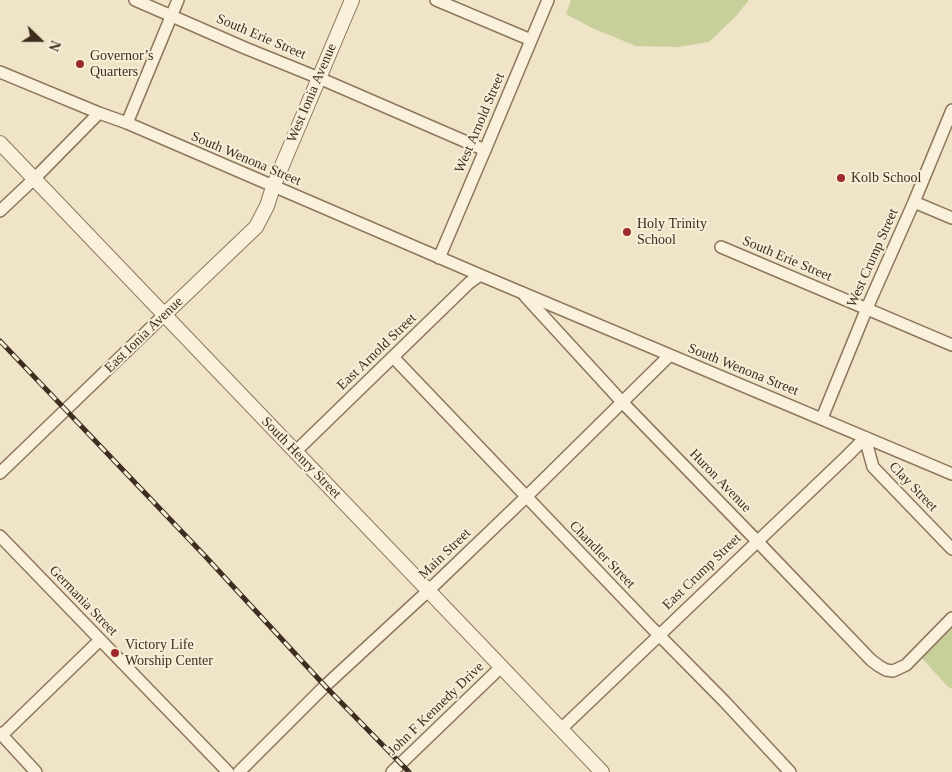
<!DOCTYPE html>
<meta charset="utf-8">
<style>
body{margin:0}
#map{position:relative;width:952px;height:772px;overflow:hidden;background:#f0e4c8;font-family:"Times New Roman",serif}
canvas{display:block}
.north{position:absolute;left:15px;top:15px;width:50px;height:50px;-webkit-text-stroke:4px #f7eed8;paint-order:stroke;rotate:112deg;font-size:14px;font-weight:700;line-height:20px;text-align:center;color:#3d2e20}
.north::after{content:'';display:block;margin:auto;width:18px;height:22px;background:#3d2e20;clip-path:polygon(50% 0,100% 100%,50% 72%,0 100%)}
</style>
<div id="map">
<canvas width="952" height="772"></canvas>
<div class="north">N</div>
</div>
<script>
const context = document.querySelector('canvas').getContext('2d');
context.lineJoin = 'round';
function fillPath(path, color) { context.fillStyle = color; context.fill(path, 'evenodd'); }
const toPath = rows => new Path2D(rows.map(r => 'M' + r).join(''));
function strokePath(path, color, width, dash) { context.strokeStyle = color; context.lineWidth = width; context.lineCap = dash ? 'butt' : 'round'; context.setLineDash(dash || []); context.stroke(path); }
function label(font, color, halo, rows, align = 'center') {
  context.font = font + ' "Times New Roman",serif'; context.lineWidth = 4; context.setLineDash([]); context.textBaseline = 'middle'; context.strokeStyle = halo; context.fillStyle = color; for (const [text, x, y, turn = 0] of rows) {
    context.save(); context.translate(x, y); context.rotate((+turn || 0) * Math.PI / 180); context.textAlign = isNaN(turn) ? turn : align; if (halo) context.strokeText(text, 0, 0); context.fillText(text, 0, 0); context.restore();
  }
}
const green = toPath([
 [571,0,749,0,736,16,709,42,678,47,636,46,592,28,566,14],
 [952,626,952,689,947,686,920,656]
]);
const minor = toPath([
 [135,0,245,48,319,78,485,150],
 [436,0,531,40],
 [0,72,99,113,127,123,480,275,952,474],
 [127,123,178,0],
 [914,202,952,218],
 [0,211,34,179,99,113],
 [721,247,952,345],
 [439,258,485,150,548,0],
 [525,296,623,403,757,541,871,660,879,666,886,670,893,671,906,665,952,618],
 [393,357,649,625,725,702,790,772],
 [822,418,867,308,914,202,952,110],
 [865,438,873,467,952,549],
 [295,452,469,283,480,275],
 [0,473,165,314],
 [0,536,228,772],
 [561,729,846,457,865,438],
 [0,733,36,772],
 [2,735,100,640],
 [239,772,325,686,428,591,526,497,669,356],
 [392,772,501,667]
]);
const tertiary = toPath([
 [0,143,602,772],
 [165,314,256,227,267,206,273,187,352,0]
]);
const rail = toPath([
 [0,341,205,556,325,686,409,772]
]);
const markers = [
 [80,64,5,"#9e2a2b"],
 [841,178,5,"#9e2a2b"],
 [627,232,5,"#9e2a2b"],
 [115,653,5,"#9e2a2b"]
];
const streetNames = [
 ["South Erie Street",261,37,23],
 ["West Ionia Avenue",312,93,-67],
 ["West Arnold Street",480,123,-67],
 ["South Wenona Street",246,159,23],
 ["West Crump Street",873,258,-66],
 ["South Erie Street",787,259,23],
 ["East Ionia Avenue",144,335,-44],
 ["East Arnold Street",377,352,-44],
 ["South Wenona Street",743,370,22],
 ["South Henry Street",301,458,46],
 ["Huron Avenue",720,481,46],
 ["Clay Street",913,487,46],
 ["Main Street",445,554,-44],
 ["Chandler Street",602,555,46],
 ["East Crump Street",702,572,-44],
 ["Germania Street",83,601,46],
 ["John F Kennedy Drive",436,709,-44]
];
const poiNames = [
 ["Governor’s",90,56],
 ["Quarters",90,72],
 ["Kolb School",851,178],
 ["Holy Trinity",637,224],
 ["School",637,240],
 ["Victory Life",125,645],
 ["Worship Center",125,661]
];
fillPath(green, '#c9cf9b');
strokePath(minor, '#8d765c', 14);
strokePath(tertiary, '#8d765c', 16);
strokePath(minor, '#faf1dc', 11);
strokePath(tertiary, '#faf1dc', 14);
strokePath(rail, '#3d2e20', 5);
strokePath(rail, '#f7eed8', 3, [9]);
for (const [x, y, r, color] of markers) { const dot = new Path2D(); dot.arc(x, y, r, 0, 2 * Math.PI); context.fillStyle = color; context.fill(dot); strokePath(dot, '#f7eed8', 2); }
label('14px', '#3d2e20', '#f7eed8', streetNames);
label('14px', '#3d2e20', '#f7eed8', poiNames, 'left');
</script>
